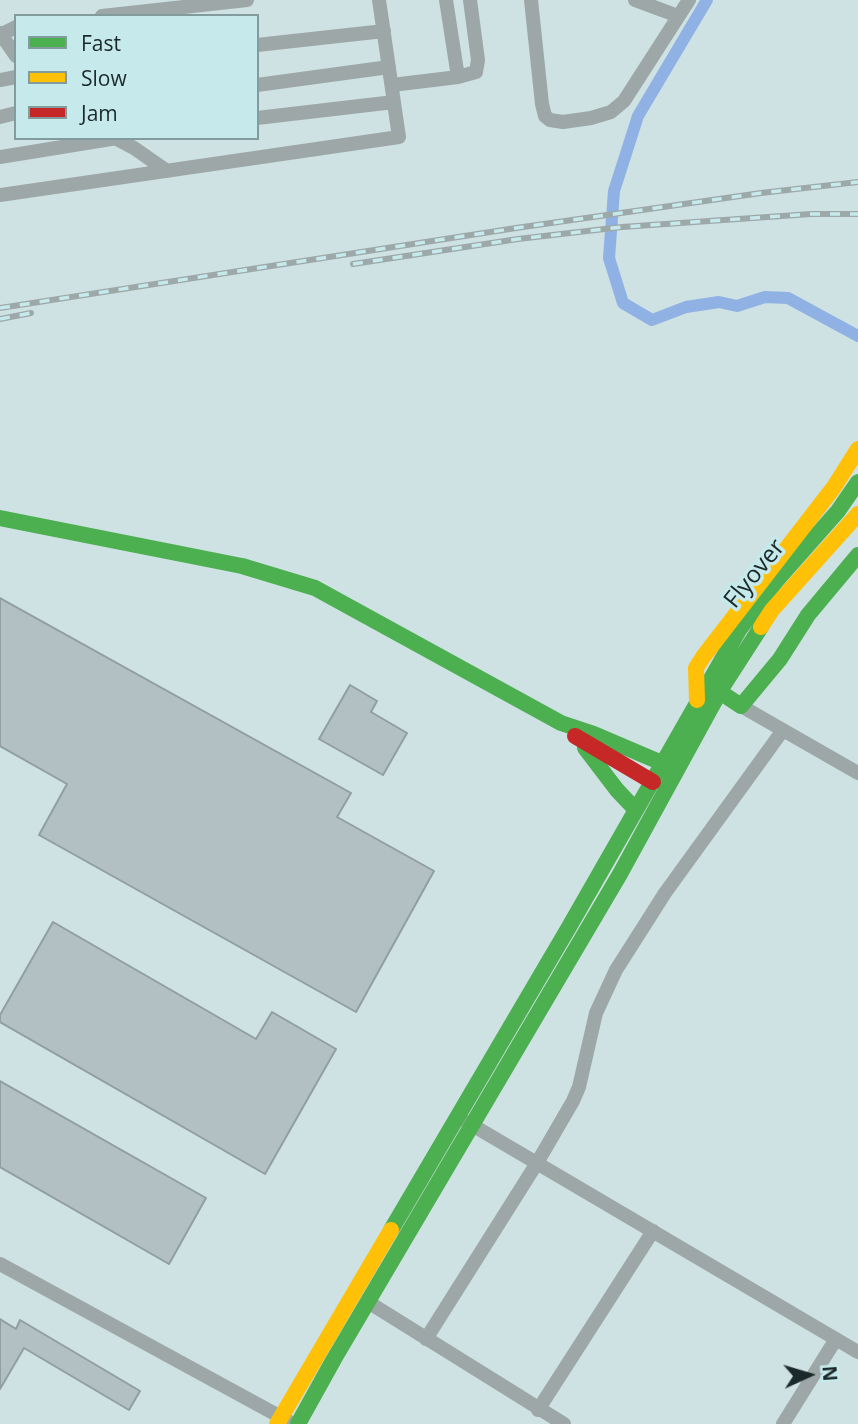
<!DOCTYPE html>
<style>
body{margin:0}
#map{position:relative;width:858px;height:1424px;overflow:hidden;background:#cee1e3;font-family:"Open Sans",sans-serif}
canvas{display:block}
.legend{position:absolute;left:14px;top:14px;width:245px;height:126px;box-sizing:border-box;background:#c6e9eb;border:2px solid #829c9e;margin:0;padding:9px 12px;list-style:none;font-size:21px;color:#1c292a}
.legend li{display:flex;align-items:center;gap:14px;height:35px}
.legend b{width:35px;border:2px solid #829c9e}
.north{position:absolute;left:774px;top:1340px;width:70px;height:70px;-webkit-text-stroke:5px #c6e9eb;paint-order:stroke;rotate:86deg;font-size:19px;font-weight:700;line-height:28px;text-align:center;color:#1c292a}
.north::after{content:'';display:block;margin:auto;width:24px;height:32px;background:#1c292a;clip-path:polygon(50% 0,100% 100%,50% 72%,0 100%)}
</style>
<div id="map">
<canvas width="858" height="1424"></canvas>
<ul class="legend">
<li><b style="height:9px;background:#4caf50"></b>Fast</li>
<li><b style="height:9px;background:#ffc107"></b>Slow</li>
<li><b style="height:9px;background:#c62828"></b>Jam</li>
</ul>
<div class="north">N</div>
</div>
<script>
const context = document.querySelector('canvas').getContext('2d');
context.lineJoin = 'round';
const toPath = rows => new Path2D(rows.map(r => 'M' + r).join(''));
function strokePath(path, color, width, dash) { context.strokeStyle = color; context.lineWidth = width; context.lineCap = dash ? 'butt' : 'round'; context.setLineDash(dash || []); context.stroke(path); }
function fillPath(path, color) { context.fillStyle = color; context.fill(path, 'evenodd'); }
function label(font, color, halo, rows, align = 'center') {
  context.font = font + ' "Open Sans",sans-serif'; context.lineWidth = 7; context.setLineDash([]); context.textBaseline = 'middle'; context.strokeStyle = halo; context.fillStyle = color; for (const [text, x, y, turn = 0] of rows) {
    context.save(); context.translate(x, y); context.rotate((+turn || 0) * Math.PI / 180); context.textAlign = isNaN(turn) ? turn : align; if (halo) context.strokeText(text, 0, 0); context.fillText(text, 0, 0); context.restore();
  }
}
const canal = toPath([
 [707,0,638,116,614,191,609,258,623,303,652,320,686,307,719,302,737,306,765,297,788,298,858,336]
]);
const building = toPath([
 [0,598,351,793,337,817,434,871,356,1012,39,835,67,784,0,746,0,598],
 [350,685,377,701,371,712,407,733,383,775,319,739,350,685],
 [53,922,256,1039,272,1012,336,1049,265,1174,0,1022,0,1015,53,922],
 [0,1081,206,1198,169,1264,0,1167,0,1081],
 [0,1319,16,1329,20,1320,140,1391,129,1410,24,1348,0,1389,0,1319]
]);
const street = toPath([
 [446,0,458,77],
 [531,0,542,104,545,116,550,120,563,122,591,118,611,112,624,101,689,0],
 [635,0,678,16],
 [102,16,247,0],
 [0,33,16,56],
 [0,35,16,27],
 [257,45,384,31],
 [0,80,16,77],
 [257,85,389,67],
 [392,85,458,77,476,72,478,60,470,0],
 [0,117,16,113],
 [257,118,394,102],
 [115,138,134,148,167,171],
 [0,157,117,138],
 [0,195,399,137,379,0],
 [741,706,858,773],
 [467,1122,858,1352],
 [0,1264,288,1421],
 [368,1302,564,1424],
 [426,1339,537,1163,573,1101,579,1087,596,1013,616,970,665,893,783,730],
 [538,1410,653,1231],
 [783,1424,836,1339]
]);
const fast = toPath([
 [0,518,242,566,315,588,561,723,594,734,662,763],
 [720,692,741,706,780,659,808,615,858,555],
 [585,748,617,790,635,809],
 [391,1230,569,927,739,630,777,580,838,511,858,482],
 [298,1424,334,1359,620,874,723,686,761,627]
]);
const slow = toPath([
 [761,627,772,610,858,514],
 [697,700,696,668,703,657,834,487,858,449],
 [277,1424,391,1230]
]);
const jam = toPath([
 [575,736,653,782]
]);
const rail = toPath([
 [353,264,518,239,622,227,811,214,858,214],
 [0,308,516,228,761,193,858,182],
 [0,319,31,313]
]);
const streetNames = [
 ["Flyover",755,574,-51]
];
strokePath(canal, '#90b1e4', 12);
fillPath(building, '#b2c0c4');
strokePath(building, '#919ea2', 2);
strokePath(street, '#9ea7a7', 14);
strokePath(fast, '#4caf50', 16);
strokePath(slow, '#ffc107', 16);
strokePath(jam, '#c62828', 16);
strokePath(rail, '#9da8a9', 6);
strokePath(rail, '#c6e9eb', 3.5, [10]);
label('24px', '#1c292a', '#c6e9eb', streetNames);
</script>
